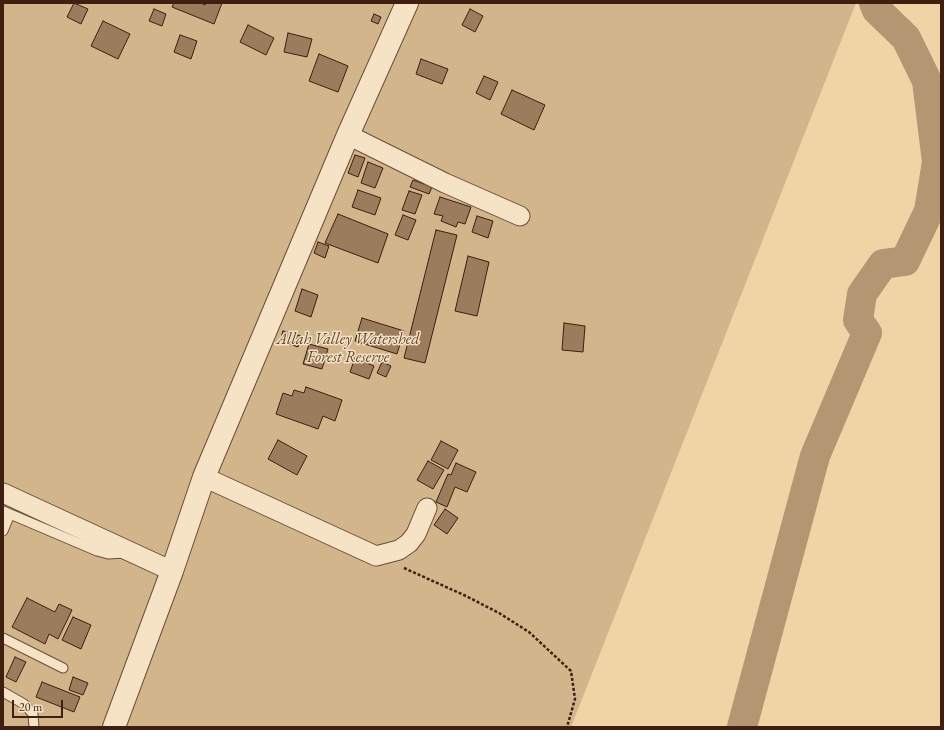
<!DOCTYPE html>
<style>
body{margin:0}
#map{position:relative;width:944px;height:730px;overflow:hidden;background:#f1d4a6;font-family:"EB Garamond",serif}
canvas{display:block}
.frame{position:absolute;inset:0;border:4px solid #3e1f10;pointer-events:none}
.scale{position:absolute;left:12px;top:700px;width:51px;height:18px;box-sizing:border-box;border:2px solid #3e1f10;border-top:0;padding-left:5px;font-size:12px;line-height:14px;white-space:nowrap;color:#3e1f10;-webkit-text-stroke:3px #f6e3c5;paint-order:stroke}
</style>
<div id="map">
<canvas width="944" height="730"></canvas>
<div class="frame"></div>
<div class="scale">20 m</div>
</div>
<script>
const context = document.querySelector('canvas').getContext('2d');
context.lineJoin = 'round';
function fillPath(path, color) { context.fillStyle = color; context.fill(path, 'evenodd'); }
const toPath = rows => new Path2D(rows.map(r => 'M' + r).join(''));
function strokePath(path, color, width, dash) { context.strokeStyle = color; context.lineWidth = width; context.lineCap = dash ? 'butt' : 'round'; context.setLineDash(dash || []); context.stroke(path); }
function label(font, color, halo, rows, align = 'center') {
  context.font = font + ' "EB Garamond",serif'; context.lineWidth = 3; context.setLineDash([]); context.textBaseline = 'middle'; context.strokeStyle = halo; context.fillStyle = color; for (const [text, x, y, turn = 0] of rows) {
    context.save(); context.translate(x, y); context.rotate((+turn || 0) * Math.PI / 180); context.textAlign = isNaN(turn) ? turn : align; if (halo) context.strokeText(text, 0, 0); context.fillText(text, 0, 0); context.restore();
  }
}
const green = toPath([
 [3,3,856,3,571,727,3,727]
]);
const river = toPath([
 [742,727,815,456,867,333,858,320,862,294,883,264,905,261,929,211,937,162,927,81,906,38,877,10,874,3]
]);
const building = toPath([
 [74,3,88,9,81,24,67,17,74,3],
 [174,3,201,3,205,5,206,3,222,3,214,24,172,7,174,3],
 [154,9,166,14,162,26,149,21,154,9],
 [470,9,483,16,475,32,462,25,470,9],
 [374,14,381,17,378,24,371,21,374,14],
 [103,21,130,34,118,59,91,46,103,21],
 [248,25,274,38,266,55,240,42,248,25],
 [288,33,312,39,307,57,284,52,288,33],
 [180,35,197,41,191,59,174,52,180,35],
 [319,54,348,66,338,92,309,81,319,54],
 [421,59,448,69,442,84,416,74,421,59],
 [484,76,498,82,490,100,476,93,484,76],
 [512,90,545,105,534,130,501,114,512,90],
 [355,155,365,158,358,177,348,173,355,155],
 [368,162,383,168,375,188,361,183,368,162],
 [426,179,434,182,429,194,410,187,413,180,424,184,426,179],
 [358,190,381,198,375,215,352,207,358,190],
 [409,191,422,195,415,214,402,210,409,191],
 [440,197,471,207,465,224,458,222,456,227,441,221,443,216,434,214,440,197],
 [338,214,388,234,378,263,325,243,338,214],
 [403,215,416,220,408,240,395,235,403,215],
 [477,216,493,221,488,238,472,232,477,216],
 [436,230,457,235,425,363,404,358,436,230],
 [318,242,329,246,325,258,314,253,318,242],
 [468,256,489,262,477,316,455,311,468,256],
 [302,289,318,295,311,317,295,311,302,289],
 [362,318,404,331,397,354,355,341,362,318],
 [564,323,585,326,583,352,562,350,564,323],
 [283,331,301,336,298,347,280,341,283,331],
 [309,344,328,349,322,369,303,364,309,344],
 [355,358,374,366,369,379,350,372,355,358],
 [382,362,391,366,386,377,377,373,382,362],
 [306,387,342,400,335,421,323,416,318,429,276,414,283,393,292,396,294,390,304,393,306,387],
 [278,440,307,456,297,475,268,459,278,440],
 [441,441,458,450,448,469,431,460,441,441],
 [428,461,444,470,433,489,417,480,428,461],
 [456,463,476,472,467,492,455,487,447,507,436,502,448,474,451,475,456,463],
 [445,509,458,518,447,534,434,525,445,509],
 [27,598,55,612,59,604,72,610,58,639,49,634,45,644,12,627,27,598],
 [73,617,91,625,81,649,62,640,73,617],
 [15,657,26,662,16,682,6,677,15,657],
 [73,677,88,683,83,695,69,690,73,677],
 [42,682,80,697,74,712,36,697,42,682]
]);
const path = toPath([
 [404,568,466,596,499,613,529,632,571,671,575,699,567,727]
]);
const service = toPath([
 [3,511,97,551,108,554,125,553],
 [3,531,10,514],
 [3,638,63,668],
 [3,692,24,704,33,714,34,727]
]);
const minor = toPath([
 [348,135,445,183,520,216],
 [204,477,376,556,399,550,409,543,416,534,427,508],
 [3,493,172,571]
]);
const tertiary = toPath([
 [114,727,172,571,204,477,348,135,407,3]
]);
const parkNames = [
 ["Allah Valley Watershed",348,340],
 ["Forest Reserve",348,358]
];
fillPath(green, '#d3b58c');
strokePath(river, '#b49673', 30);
fillPath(building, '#9b7d5e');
strokePath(building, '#3e1f10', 1);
strokePath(service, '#6b4c36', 11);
strokePath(minor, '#6b4c36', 21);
strokePath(tertiary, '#6b4c36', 24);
strokePath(path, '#3e1f10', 2.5, [3, 2]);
strokePath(service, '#f6e3c5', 9);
strokePath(minor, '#f6e3c5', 19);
strokePath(tertiary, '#f6e3c5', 22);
label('italic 16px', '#63442f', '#f6e3c5', parkNames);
</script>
